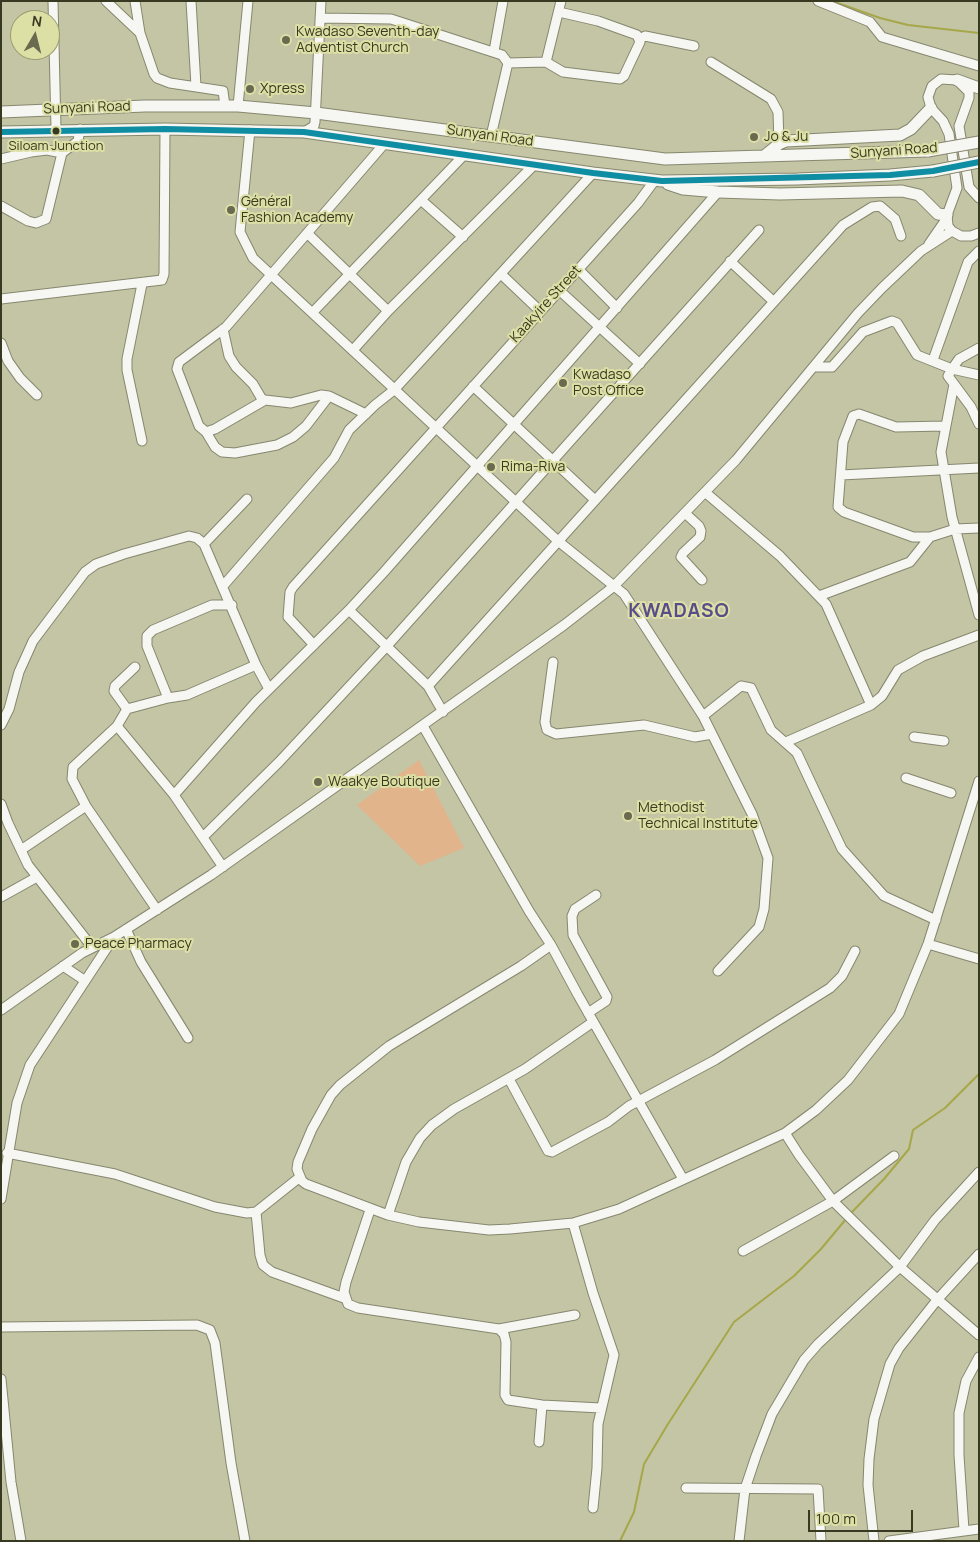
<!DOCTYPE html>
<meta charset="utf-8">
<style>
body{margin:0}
#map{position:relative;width:980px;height:1542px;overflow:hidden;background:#c3c5a5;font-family:Manrope,sans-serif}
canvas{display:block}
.frame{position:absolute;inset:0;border:2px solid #383921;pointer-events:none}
.north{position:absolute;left:10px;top:10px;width:50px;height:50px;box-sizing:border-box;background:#dde0a5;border:1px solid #9b9d70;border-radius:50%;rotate:8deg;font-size:14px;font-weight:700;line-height:20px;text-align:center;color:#383921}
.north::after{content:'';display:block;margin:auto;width:18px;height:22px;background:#696a4f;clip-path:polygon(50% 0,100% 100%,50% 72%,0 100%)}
.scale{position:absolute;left:808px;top:1510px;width:105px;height:22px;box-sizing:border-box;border:2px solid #383921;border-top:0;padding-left:6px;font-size:15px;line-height:18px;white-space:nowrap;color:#383921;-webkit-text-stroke:4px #dde0a5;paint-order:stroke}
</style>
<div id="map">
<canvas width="980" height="1542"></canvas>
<div class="frame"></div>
<div class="north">N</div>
<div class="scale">100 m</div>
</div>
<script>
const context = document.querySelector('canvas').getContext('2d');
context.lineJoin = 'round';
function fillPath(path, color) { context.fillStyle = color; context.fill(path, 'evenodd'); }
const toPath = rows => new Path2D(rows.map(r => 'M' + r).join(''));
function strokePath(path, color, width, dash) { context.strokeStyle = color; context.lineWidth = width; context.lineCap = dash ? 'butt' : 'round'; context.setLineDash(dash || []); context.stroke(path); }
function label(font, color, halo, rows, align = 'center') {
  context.font = font + ' Manrope,sans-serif'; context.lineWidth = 4; context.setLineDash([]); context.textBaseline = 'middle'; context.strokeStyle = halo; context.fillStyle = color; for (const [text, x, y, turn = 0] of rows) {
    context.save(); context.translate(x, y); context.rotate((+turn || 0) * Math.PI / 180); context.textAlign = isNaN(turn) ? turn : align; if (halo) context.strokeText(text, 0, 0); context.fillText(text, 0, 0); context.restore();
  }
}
const green = toPath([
 [419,760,464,848,420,866,357,805]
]);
const stream = toPath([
 [832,1,880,18,908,25,979,33],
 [851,1213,884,1179,909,1149,913,1130,945,1108,979,1074],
 [620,1541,634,1512,644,1464,668,1424,734,1322,794,1276,821,1249,846,1219]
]);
const minor = toPath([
 [53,1,56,129],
 [106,1,140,33],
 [135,1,140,33,154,74,157,78,170,83,223,91,225,106],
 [191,1,196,86],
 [818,1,870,22,882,37,979,66],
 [320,18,391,19,502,55,508,63,491,136],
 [640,39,645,36,694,46],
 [494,51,503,1],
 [546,62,563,72,620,79,624,76,640,42,637,35,598,21,559,12],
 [711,62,771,99,778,112,779,144],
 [508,63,546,62,561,1],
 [238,106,248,1],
 [250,130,240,232,253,258,558,541,624,594,703,716,741,686,751,688,771,730,797,753,842,849,884,896,936,920],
 [304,132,314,126,315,122,321,1],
 [1,159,31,152,47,150,62,153],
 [979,198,969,187,959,126,969,98,969,92,957,80,941,79,932,86,928,97,931,108,943,121,949,134,957,188,947,215,948,226,952,231,961,236,971,236,979,233],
 [421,200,463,237],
 [1,206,28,221,36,223,46,219,62,153,78,141,80,129],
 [307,233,388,311],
 [929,244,947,218],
 [730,261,773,301],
 [578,269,617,308],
 [501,274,540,311],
 [142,284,127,359,127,370,142,441],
 [559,290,640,364],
 [1,299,162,280,164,274,165,129],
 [313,312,465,154],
 [223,329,229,356,236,367,253,384,263,401],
 [1,343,8,361,20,378,37,395],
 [979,348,959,359,952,369,979,375],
 [353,350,388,311,534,165],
 [933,360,968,262,979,251],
 [814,367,832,367,863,332,892,321,897,323,917,355,952,369,948,376,954,384,941,452,952,517,979,615],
 [954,384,971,407,979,424],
 [473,386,595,500],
 [366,414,329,396,321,395,291,403,265,400,215,429,206,432,199,426,177,369,179,362,226,327,385,143],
 [944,426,896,427,859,414,853,416,843,442,838,507,844,512,913,537,930,537,955,529,979,528],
 [206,432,215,447,222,452,235,453,277,445,293,437,306,426,329,396],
 [841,475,979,468],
 [706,493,780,556,826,604,871,705],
 [685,513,699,526,701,531,700,537,683,553,681,557,702,580],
 [204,544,247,499],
 [223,586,334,458,349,430,375,405,394,390,593,173],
 [819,596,910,562,930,537],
 [349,610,428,686,443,712],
 [314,645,288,617,290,592,293,587,638,203,655,180],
 [553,662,545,722,547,730,556,734,644,725,695,737,712,734],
 [428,686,843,225,872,207,880,206,895,219,901,236],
 [168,698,147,646,147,636,153,630,212,605,232,605],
 [127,709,114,691,115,686,135,667],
 [703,716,752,814,768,858,764,909,759,927,718,971],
 [1,725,9,709,19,672,33,641,85,572,96,564,124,554,189,536,197,538,204,544,256,665,269,689],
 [117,726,174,795,223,867],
 [423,726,529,911,551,945,578,995,683,1179],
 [914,737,944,741],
 [786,742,871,705,882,696,898,670,923,656,979,635],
 [906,778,951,793],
 [174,795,256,702,349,610,384,572,718,192],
 [1,804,8,823,28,865,92,947],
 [203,837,279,762,387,646,759,230],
 [21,850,86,806],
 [1,897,37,877],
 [157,910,86,806,72,779,73,767,117,726,127,709,168,698,187,695,256,665],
 [126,929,141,962,188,1038],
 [928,944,979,959],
 [551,945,521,966,389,1046,340,1085,331,1095,312,1129,298,1162,297,1169,302,1181,306,1184,388,1215,419,1222,489,1230,510,1229,573,1223,619,1209,785,1133,816,1110,848,1080,899,1014,928,944,979,781],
 [63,966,84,980],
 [1,1010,82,953,114,937,211,875,564,625,613,587,736,460,858,313,882,288,921,251,952,231],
 [588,1013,606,1001,607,997,573,935,572,916,575,909,596,895],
 [509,1079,548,1151,552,1152,608,1122,629,1106,715,1060,830,988,842,976,855,951],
 [785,1133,799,1155,833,1201,900,1267,979,1335],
 [7,1153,115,1174,215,1207,247,1213,256,1212,300,1177],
 [1,1199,17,1103,30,1065,114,937],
 [370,1210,346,1282,344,1292,348,1304,358,1308,499,1329,504,1334,506,1342,505,1395,508,1400,542,1405,601,1408],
 [256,1212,260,1255,263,1265,272,1272,344,1298],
 [388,1215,406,1162,420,1138,432,1125,454,1109,525,1069,593,1022],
 [573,1223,593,1293,614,1355,598,1424,597,1468,593,1508],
 [743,1251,833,1201,894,1156],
 [1,1327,197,1325,210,1330,215,1343,231,1463,245,1541],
 [499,1329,575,1315],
 [1,1379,11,1482,21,1541],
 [539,1442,542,1405],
 [686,1488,818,1489,821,1541],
 [964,1530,959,1455,959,1413,966,1381,979,1357],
 [739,1541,745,1489,756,1456,772,1414,804,1360,818,1344,900,1267,935,1220,979,1172],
 [874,1541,868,1485,869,1459,874,1419,890,1364,899,1348,937,1300,979,1254],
 [889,1541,979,1529]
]);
const major = toPath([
 [957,80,979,88],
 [1,112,145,106,238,106,316,113,665,159,928,151],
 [1,132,165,129,304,132,593,173,662,181,797,179,890,175,933,171],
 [764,156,779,144,786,141,900,135,911,129,931,108],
 [668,184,683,189,718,192,780,194,902,191,919,195,938,214,947,215]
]);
const majorBridge = toPath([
 [928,151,979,142],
 [933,171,979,162]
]);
const bus1 = toPath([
 [1,132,165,129,304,132,593,173,662,181,890,175,933,171,979,162]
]);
const markers = [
 [286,40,5,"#696a4f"],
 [250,89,5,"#696a4f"],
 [56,131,4.5,"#383921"],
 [754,137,5,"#696a4f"],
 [231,210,5,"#696a4f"],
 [563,383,5,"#696a4f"],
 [491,467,5,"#696a4f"],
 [318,782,5,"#696a4f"],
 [628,816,5,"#696a4f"],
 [75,944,5,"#696a4f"]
];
const busNames = [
 ["Siloam Junction",56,146]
];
const poiNames = [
 ["Kwadaso Seventh-day",296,32],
 ["Adventist Church",296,48],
 ["Xpress",260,89],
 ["Jo & Ju",764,137],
 ["Général",241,202],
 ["Fashion Academy",241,218],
 ["Kwadaso",573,375],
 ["Post Office",573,391],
 ["Rima-Riva",501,467],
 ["Waakye Boutique",328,782],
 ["Methodist",638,808],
 ["Technical Institute",638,824],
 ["Peace Pharmacy",85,944]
];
const streetNames = [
 ["Sunyani Road",87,108,-2],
 ["Sunyani Road",490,136,8],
 ["Sunyani Road",894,151,-4],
 ["Kaakyire Street",546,304,-48]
];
const districtNames = [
 ["KWADASO",679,612]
];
fillPath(green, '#e1b48b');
strokePath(stream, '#a6a749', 2);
strokePath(minor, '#86876e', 11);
strokePath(major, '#86876e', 13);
strokePath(minor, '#f6f6f2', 9);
strokePath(major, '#f6f6f2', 11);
strokePath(majorBridge, '#86876e', 13, []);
strokePath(majorBridge, '#f6f6f2', 11);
strokePath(bus1, '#0e8da3', 6);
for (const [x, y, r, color] of markers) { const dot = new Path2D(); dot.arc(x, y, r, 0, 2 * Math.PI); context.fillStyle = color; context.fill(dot); strokePath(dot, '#dde0a5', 2); }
label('13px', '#383921', '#dde0a5', busNames);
label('14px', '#383921', '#dde0a5', poiNames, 'left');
label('14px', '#383921', '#dde0a5', streetNames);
context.letterSpacing = '1px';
label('bold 19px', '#584c8b', '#dde0a5', districtNames);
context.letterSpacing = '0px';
</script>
